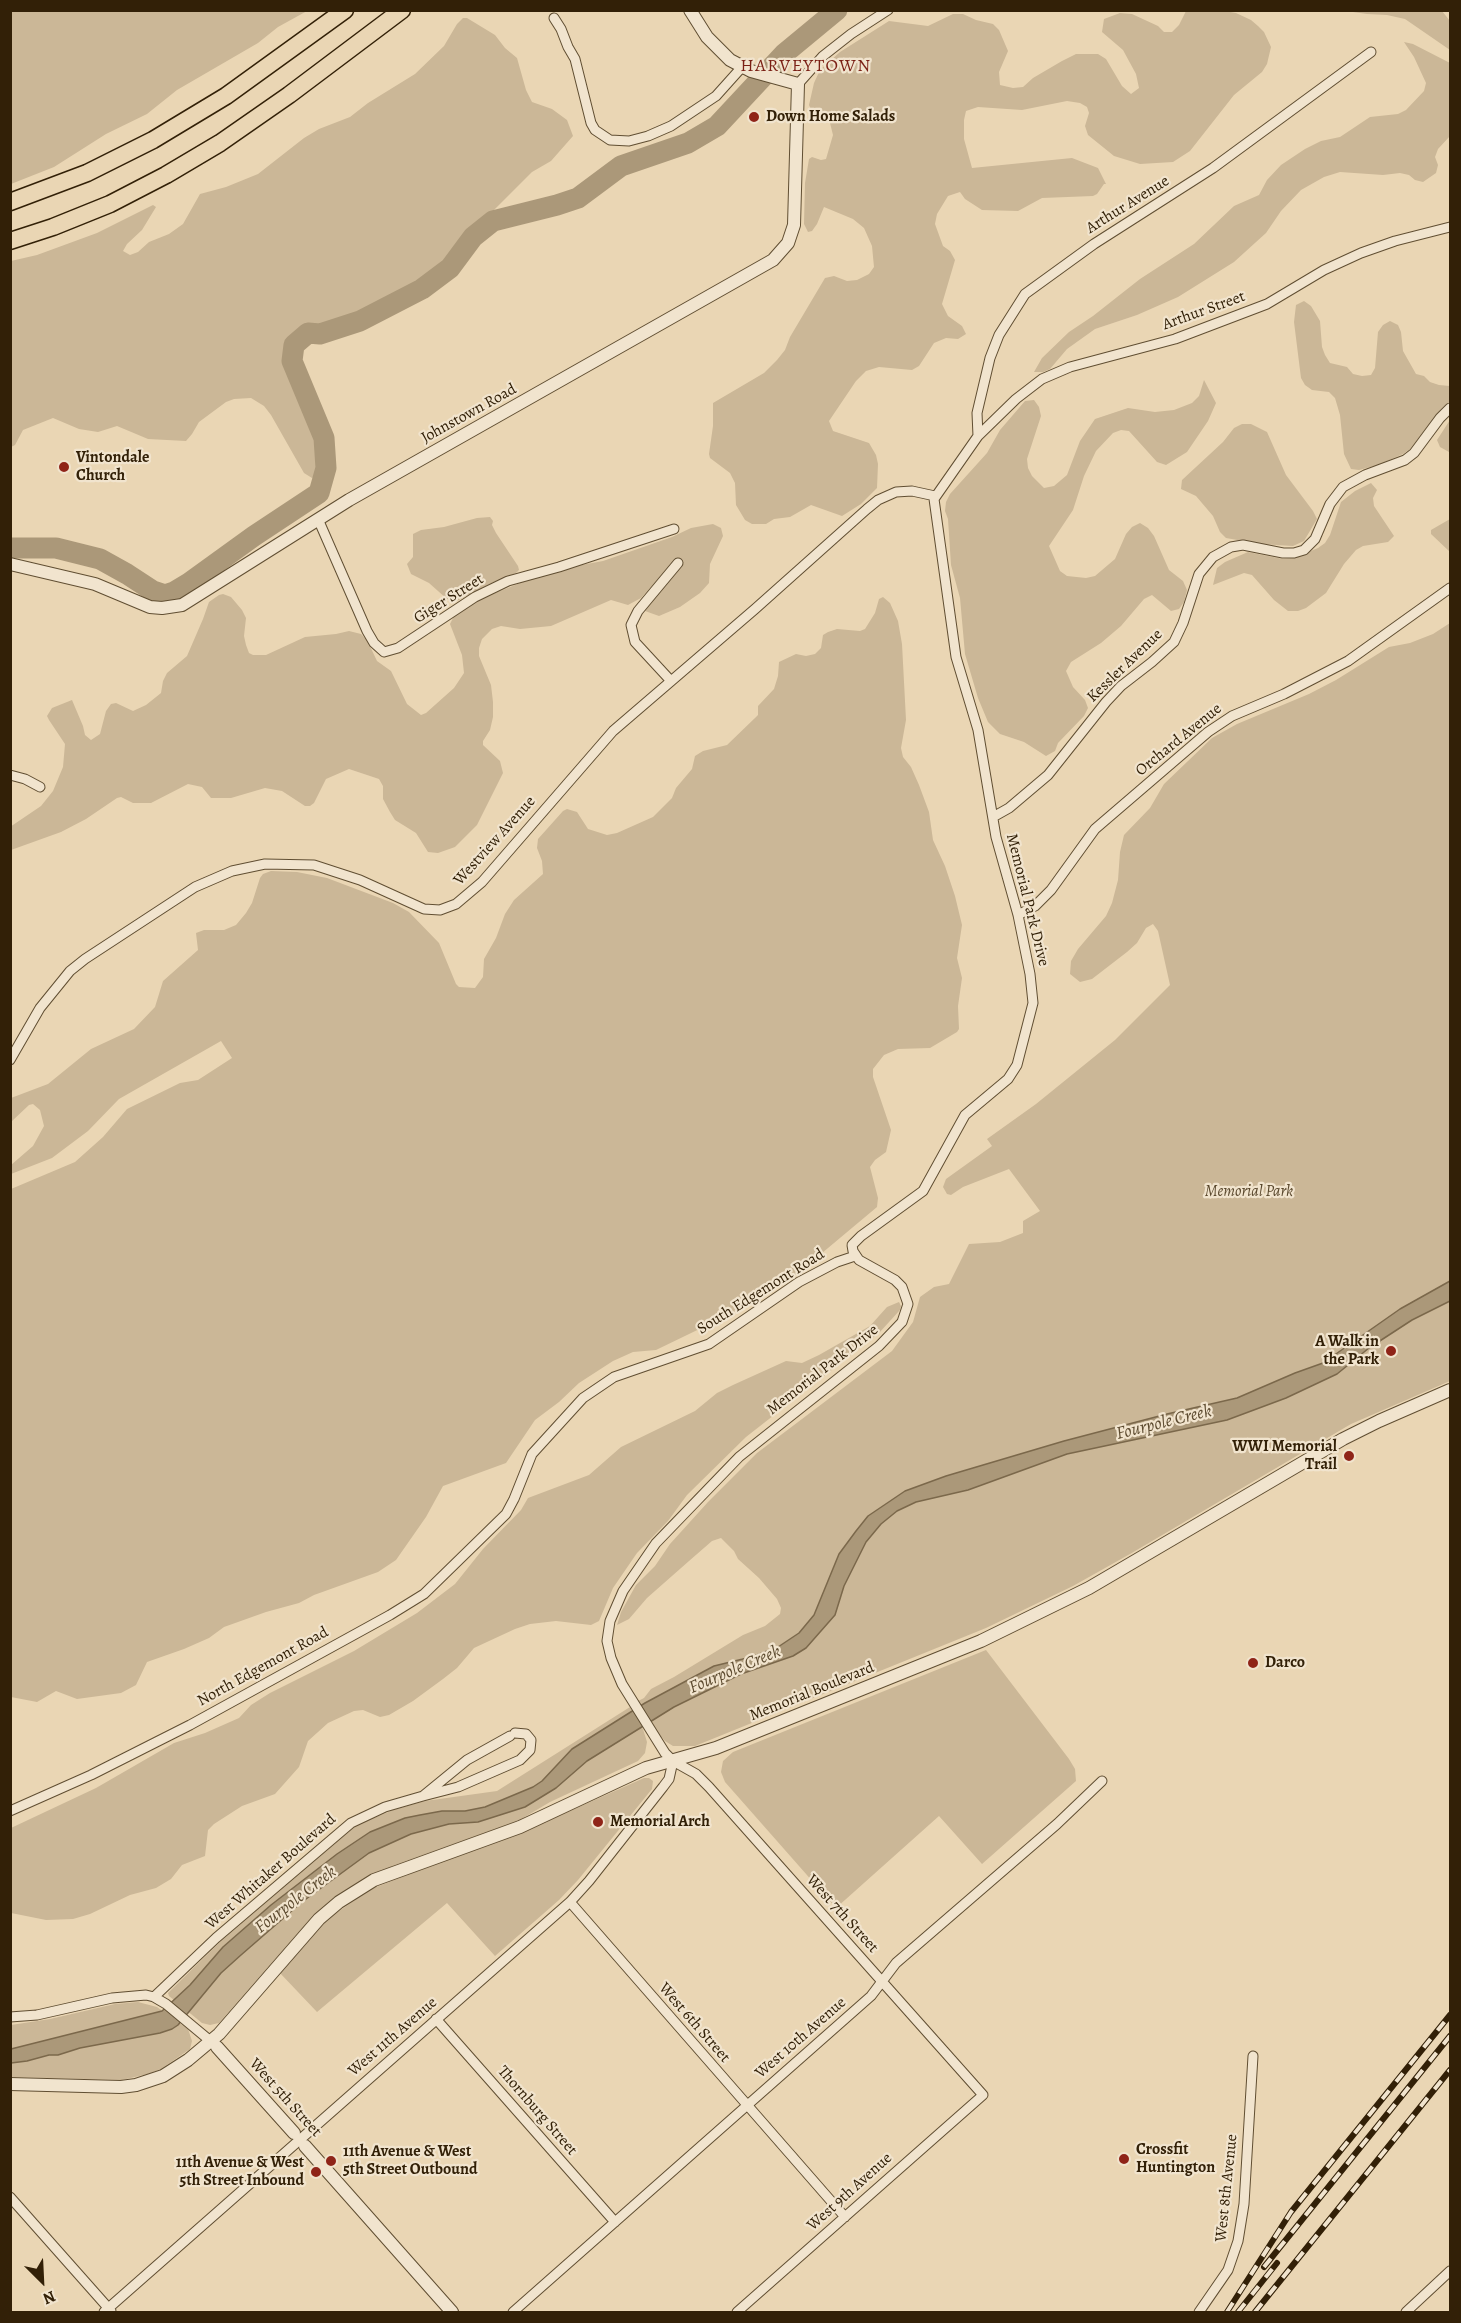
<!DOCTYPE html>
<style>
body{margin:0}
#map{position:relative;width:1461px;height:2323px;overflow:hidden;background:#ead6b4;font-family:Alegreya,serif}
canvas{display:block}
.frame{position:absolute;inset:0;border:12px solid #322007;pointer-events:none}
.north{position:absolute;left:12px;top:2251px;width:60px;height:60px;-webkit-text-stroke:4px #f1e4ce;paint-order:stroke;rotate:156deg;font-size:16px;font-weight:700;line-height:24px;text-align:center;color:#322007}
.north::after{content:'';display:block;margin:auto;width:21px;height:27px;background:#322007;clip-path:polygon(50% 0,100% 100%,50% 72%,0 100%)}
</style>
<div id="map">
<canvas width="1461" height="2323"></canvas>
<div class="frame"></div>
<div class="north">N</div>
</div>
<script>
const context = document.querySelector('canvas').getContext('2d');
context.lineJoin = 'round';
function fillPath(path, color) { context.fillStyle = color; context.fill(path, 'evenodd'); }
const toPath = rows => new Path2D(rows.map(r => 'M' + r).join(''));
function strokePath(path, color, width, dash) { context.strokeStyle = color; context.lineWidth = width; context.lineCap = dash ? 'butt' : 'round'; context.setLineDash(dash || []); context.stroke(path); }
function label(font, color, halo, rows, align = 'center') {
  context.font = font + ' Alegreya,serif'; context.lineWidth = 4.5; context.setLineDash([]); context.textBaseline = 'middle'; context.strokeStyle = halo; context.fillStyle = color; for (const [text, x, y, turn = 0] of rows) {
    context.save(); context.translate(x, y); context.rotate((+turn || 0) * Math.PI / 180); context.textAlign = isNaN(turn) ? turn : align; if (halo) context.strokeText(text, 0, 0); context.fillText(text, 0, 0); context.restore();
  }
}
const green = toPath([
 [11,10,307,10,307,11,278,27,258,43,177,90,147,114,106,134,54,167,11,184],
 [1186,11,1225,11,1236,13,1251,20,1258,26,1264,32,1271,47,1267,64,1262,72,1234,95,1190,151,1173,162,1140,164,1114,156,1088,135,1085,126,1089,113,1087,107,1080,103,1067,101,1022,110,978,107,966,111,964,120,964,139,972,168,1072,158,1098,168,1106,184,1104,184,1097,194,1093,196,1042,198,1018,211,982,210,965,199,960,192,948,196,937,214,935,224,943,246,950,251,955,260,942,304,948,316,962,326,966,334,958,339,946,338,934,343,919,366,912,370,879,367,866,371,856,381,829,421,833,431,869,443,876,455,878,464,877,488,861,504,842,516,811,505,790,517,774,519,766,524,752,524,745,520,736,505,735,483,730,473,710,458,709,454,713,426,713,403,764,373,777,360,785,350,790,337,825,278,834,276,847,281,857,280,869,274,874,267,872,246,864,228,853,219,824,207,817,224,812,231,808,232,804,224,805,183,809,159,812,157,821,160,826,159,833,135,829,119,813,114,809,105,814,83,820,70,840,52,889,21,928,26,953,14,963,14,976,20,993,24,999,30,1008,51,999,72,1000,85,1013,88,1023,87,1033,78,1062,61,1076,54,1098,54,1106,59,1122,86,1131,94,1139,88,1136,74,1123,50,1102,32,1104,19,1120,13,1132,14,1158,26,1164,32,1172,32,1179,25],
 [1346,11,1442,11,1450,21,1450,50,1405,19,1387,15,1367,14],
 [463,18,467,18,495,35,505,48,517,58,526,90,532,102,552,109,567,120,573,136,551,161,532,172,493,211,477,222,455,252,422,285,325,328,307,329,295,333,289,339,283,356,284,365,310,417,322,445,319,473,316,476,312,478,304,473,271,415,264,406,251,398,234,399,226,402,199,422,192,434,186,441,148,439,117,426,98,432,79,429,53,418,23,430,15,445,11,447,11,261,37,255,97,233,153,205,156,207,142,230,127,244,123,251,130,255,138,252,149,242,169,234,183,224,200,194,226,187,258,174,304,138,319,129,350,117,368,103,415,74,444,46,457,24],
 [1404,42,1413,44,1450,63,1450,136,1438,149,1435,157,1438,165,1436,173,1423,182,1415,180,1409,175,1400,173,1383,175,1340,172,1324,177,1301,190,1281,211,1266,233,1234,262,1178,297,1137,315,1095,329,1067,349,1050,369,1043,372,1034,372,1042,358,1069,332,1093,316,1140,279,1194,244,1234,206,1259,195,1267,180,1281,165,1305,149,1321,141,1340,137,1370,117,1398,114,1406,110,1424,91,1426,83,1414,57],
 [1304,301,1311,306,1320,321,1322,347,1325,355,1330,363,1347,367,1353,374,1362,376,1371,375,1375,368,1378,332,1383,325,1390,321,1398,325,1401,332,1403,351,1416,374,1424,376,1430,382,1439,385,1450,386,1450,401,1443,407,1410,449,1403,454,1378,465,1359,470,1351,469,1344,454,1340,415,1335,398,1329,392,1312,390,1305,385,1301,378,1294,322,1296,305],
 [1204,380,1216,403,1208,421,1187,452,1166,465,1157,462,1129,431,1121,430,1113,433,1096,451,1084,476,1073,510,1049,546,1060,571,1067,576,1086,578,1095,576,1115,559,1126,534,1132,527,1140,523,1148,528,1154,536,1169,570,1183,581,1187,590,1184,602,1179,609,1171,611,1152,595,1144,599,1121,626,1101,643,1071,662,1066,671,1073,687,1085,700,1088,708,1084,716,1058,743,1055,751,1046,756,1024,742,1000,734,988,722,978,698,965,654,960,598,951,565,948,519,945,511,946,502,950,494,987,453,1000,430,1025,401,1034,400,1039,407,1041,416,1027,459,1028,468,1032,476,1044,488,1054,486,1067,475,1080,441,1095,419,1128,408,1155,412,1174,410,1192,403,1199,396],
 [1450,420,1450,452,1449,452,1440,447,1437,440],
 [1242,424,1251,424,1267,432,1286,475,1313,511,1317,519,1304,541,1293,546,1260,544,1226,538,1220,532,1213,516,1196,496,1181,489,1182,480,1223,442,1234,428],
 [1371,483,1377,490,1373,498,1374,506,1394,536,1388,542,1363,546,1356,550,1344,564,1326,593,1306,608,1298,611,1288,611,1274,600,1252,575,1244,573,1213,585,1217,568,1225,562,1248,552,1283,559,1294,558,1318,548,1325,543,1330,535,1341,502,1355,491],
 [490,517,493,521,492,525,496,533,518,566,519,570,516,573,489,584,455,602,447,599,429,583,411,574,407,564,413,557,413,534,421,530,444,527,477,518],
 [1450,519,1450,552,1431,534,1431,530],
 [713,524,721,528,723,536,710,564,709,583,700,593,680,607,659,616,645,611,646,607,680,567,683,564,681,560,667,569,641,598,628,605,611,600,551,626,520,629,501,626,492,629,482,639,479,648,479,656,491,685,493,702,493,717,490,730,483,741,483,745,500,761,503,773,477,825,455,847,438,853,428,852,416,833,395,820,390,812,383,799,383,786,379,779,349,769,326,779,314,803,310,806,305,806,282,791,265,788,231,798,211,798,202,787,188,784,151,803,133,803,121,797,117,798,86,819,61,832,11,850,10,827,41,806,53,791,63,767,65,744,49,720,47,716,52,708,72,700,83,726,85,735,91,740,100,734,106,711,111,704,116,703,133,711,146,705,161,693,163,681,167,673,187,656,203,619,209,602,219,595,223,594,231,597,242,610,246,618,244,636,246,645,249,653,253,655,266,655,305,637,336,634,349,631,361,634,367,640,377,661,391,671,407,704,421,715,426,713,454,688,464,673,462,655,450,624,454,616,473,602,520,583,576,566,603,561,672,537,691,528],
 [883,597,890,603,898,621,902,644,906,720,901,748,903,757,911,767,919,785,929,812,933,840,945,866,955,896,962,925,957,958,962,978,958,1006,959,1029,957,1032,930,1048,898,1049,884,1055,873,1069,873,1077,891,1130,886,1152,875,1160,870,1167,878,1198,877,1207,791,1279,749,1305,656,1350,633,1352,613,1361,579,1383,559,1402,535,1420,506,1463,443,1486,426,1517,396,1560,378,1572,314,1595,299,1603,266,1612,224,1627,209,1638,184,1649,147,1662,136,1685,121,1693,77,1699,56,1691,37,1702,11,1697,11,1189,75,1162,103,1137,127,1109,180,1083,198,1080,232,1058,221,1041,119,1099,88,1131,52,1158,11,1174,11,1165,33,1146,44,1126,40,1110,33,1104,29,1105,11,1122,11,1098,48,1084,91,1049,134,1029,155,1007,163,981,198,950,196,933,204,930,224,930,236,925,246,913,252,903,260,878,263,874,271,871,297,872,327,878,393,903,409,912,439,943,456,984,459,987,475,988,483,977,484,959,496,938,505,914,514,900,543,874,542,861,537,848,538,839,563,811,567,809,577,812,588,829,607,835,617,833,653,817,672,798,676,788,692,769,695,756,703,751,727,745,755,718,758,715,758,706,774,689,778,676,779,662,796,654,806,656,815,654,821,648,823,635,828,632,837,629,860,631,865,629,875,613,879,599],
 [1450,623,1450,1381,1351,1424,1130,1554,1073,1586,986,1628,695,1746,673,1746,665,1741,657,1732,638,1701,644,1698,651,1689,674,1677,743,1635,765,1626,780,1614,781,1608,777,1599,759,1578,738,1559,734,1551,721,1538,712,1541,689,1561,647,1598,629,1619,617,1625,621,1612,636,1585,655,1566,670,1544,708,1502,757,1453,892,1351,913,1322,920,1297,934,1287,949,1284,969,1244,1000,1242,1023,1233,1023,1221,1040,1211,1009,1169,963,1187,951,1195,947,1194,943,1187,946,1179,992,1146,987,1139,1036,1104,1115,1040,1170,985,1158,931,1153,924,1146,928,1137,943,1127,952,1092,979,1080,982,1070,974,1071,961,1078,949,1106,916,1112,903,1118,880,1120,852,1124,835,1150,808,1164,784,1212,738,1237,724,1309,694,1336,680,1389,647,1410,643,1433,634],
 [1119,1427,911,1496,881,1517,798,1645,734,1661,778,1647,799,1633,814,1616,839,1554,856,1531,868,1516,905,1491,946,1476],
 [899,1302,901,1306,900,1310,879,1333,746,1437,687,1495,668,1521,637,1553,613,1588,599,1621,591,1625,556,1621,530,1624,515,1629,474,1648,457,1668,443,1679,413,1701,389,1715,380,1717,363,1710,354,1711,328,1723,308,1741,299,1767,275,1794,242,1806,214,1824,208,1830,205,1856,182,1865,171,1879,156,1888,130,1895,90,1914,73,1919,46,1920,11,1913,11,1828,96,1788,174,1743,205,1733,239,1718,251,1705,270,1693,354,1651,417,1613,455,1584,483,1549,521,1510,528,1498,589,1475,621,1447,695,1411,717,1393,733,1385,786,1361,802,1363,819,1355,870,1326,887,1307],
 [986,1650,1069,1759,1075,1769,1076,1781,982,1864,939,1816,836,1908,725,1782,721,1772,723,1761,733,1752],
 [630,1707,643,1729,647,1742,645,1753,638,1761,550,1802,518,1821,395,1865,355,1884,322,1908,297,1934,219,2023,210,2025,202,2023,169,1996,168,1993,221,1941,357,1825,393,1810,425,1801,497,1791],
 [644,1778,649,1778,653,1781,652,1789,578,1880,559,1900,495,1956,447,1903,317,2012,279,1972,326,1920,371,1889,543,1823],
 [138,2002,157,2007,188,2029,192,2041,190,2049,161,2069,148,2074,122,2080,11,2077,11,2025,50,2019,115,2004]
]);
const water = toPath([
 [1450,1281,1450,1301,1412,1320,1369,1348,1337,1374,1286,1398,1227,1420,1067,1454,968,1490,916,1502,897,1511,881,1524,866,1542,844,1586,835,1615,806,1648,793,1656,741,1674,674,1707,587,1761,556,1788,525,1807,478,1822,449,1824,411,1834,369,1853,302,1902,241,1955,221,1973,178,2025,172,2029,160,2033,80,2048,58,2055,49,2055,27,2061,11,2063,11,2049,162,2011,190,1985,223,1947,271,1905,337,1854,370,1832,405,1818,420,1815,442,1811,465,1811,485,1807,533,1787,542,1781,572,1749,645,1703,714,1666,751,1657,778,1647,799,1633,814,1615,839,1554,856,1531,868,1516,905,1491,946,1476,1064,1441,1167,1414,1237,1398,1295,1373,1323,1363,1400,1309,1450,1281]
]);
const river = toPath([
 [10,548,56,548,100,559,127,574,153,591,165,595,174,592,189,583,254,536,319,493,326,468,324,438,292,361,294,345,308,333,320,334,360,321,422,289,450,268,473,237,493,221,557,205,578,198,621,166,688,143,717,126,785,53,837,10]
]);
const minor = toPath([
 [554,18,561,29,568,47,575,59,591,123,595,130,610,140,629,141,648,136,671,126,716,96,742,67],
 [798,84,823,56,851,34,888,10],
 [978,436,977,413,990,358,999,335,1025,294,1094,244,1213,168,1371,52],
 [318,519,367,631,374,643,384,652,398,648,475,597,508,581,559,567,674,529],
 [671,681,635,642,631,625,638,611,678,563],
 [10,775,25,779,40,787],
 [993,817,1009,808,1048,775,1106,702,1121,686,1152,662,1174,642,1183,623,1199,574,1213,557,1231,547,1243,545,1283,553,1294,553,1304,550,1315,539,1330,504,1343,487,1365,475,1405,460,1414,453,1440,418,1450,408],
 [1018,915,1035,906,1051,890,1095,829,1208,732,1232,716,1284,694,1348,661,1450,588],
 [10,1060,40,1008,70,971,85,959,195,887,232,871,265,864,314,865,360,880,424,909,440,910,456,904,482,882,613,731,755,609,867,509,878,500,896,492,912,491,935,496],
 [510,1736,467,1760,423,1796,458,1787,520,1760,530,1750,531,1740,526,1734,515,1733],
 [10,1811,91,1775,190,1725,390,1615,424,1594,506,1514,514,1499,532,1454,583,1398,614,1377,709,1344,799,1282,837,1262,855,1256],
 [570,1902,845,2217],
 [154,1997,216,1938,351,1823,385,1807,423,1796],
 [10,2017,37,2015,112,1998,146,1995,154,1997,166,2004,214,2044],
 [436,2019,615,2222],
 [10,2197,111,2311],
 [104,2312,570,1902,589,1881,663,1787,669,1779,673,1761],
 [513,2312,871,1996,896,1963,1057,1824,1102,1781],
 [737,2312,983,2095,709,1787,696,1774,673,1761,665,1753,622,1684,611,1658,607,1641,610,1621,623,1591,656,1543,739,1457,879,1346,902,1322,908,1304,902,1287,895,1280,859,1260,853,1251,852,1245,861,1236,923,1191,965,1115,1008,1079,1017,1065,1033,1003,1030,974,1018,915,996,837,978,730,956,657,934,499,978,436,1016,399,1042,379,1070,367,1175,339,1267,304,1324,270,1361,253,1395,241,1450,227],
 [1199,2312,1228,2270,1238,2241,1244,2204,1253,2056],
 [1406,2312,1450,2271]
]);
const tertiary = toPath([
 [10,564,95,584,150,607,162,608,182,605,349,500,773,260,788,243,794,225,798,84,751,71,730,60,707,37,690,10],
 [217,2047,294,2133],
 [10,2084,121,2087,136,2085,163,2076,188,2060,219,2034,319,1919,339,1902,374,1880,520,1827,646,1768,716,1748,981,1641,1089,1588,1343,1439,1379,1421,1450,1390],
 [305,2146,452,2312]
]);
const motorway = toPath([
 [10,202,87,173,153,140,226,96,345,10],
 [10,241,53,227,110,204,166,175,220,143,289,95,402,10]
]);
const rail = toPath([
 [1264,2267,1450,2036],
 [1227,2312,1291,2212,1450,2015],
 [1238,2312,1277,2263],
 [1255,2312,1450,2070]
]);
const markers = [
 [754,117,6,"#8f2418"],
 [64,467,6,"#8f2418"],
 [1391,1351,6,"#8f2418"],
 [1349,1456,6,"#8f2418"],
 [1253,1663,6,"#8f2418"],
 [598,1822,6,"#8f2418"],
 [1124,2159,6,"#8f2418"],
 [331,2161,6,"#8f2418"],
 [316,2172,6,"#8f2418"]
];
const poiNames = [
 ["Down Home Salads",766,117],
 ["Vintondale",76,458],
 ["Church",76,476],
 ["A Walk in",1379,1342,"right"],
 ["the Park",1379,1360,"right"],
 ["WWI Memorial",1337,1447,"right"],
 ["Trail",1337,1465,"right"],
 ["Darco",1265,1663],
 ["Memorial Arch",610,1822],
 ["Crossfit",1136,2150],
 ["Huntington",1136,2168],
 ["11th Avenue & West",343,2152],
 ["5th Street Outbound",343,2170],
 ["11th Avenue & West",304,2163,"right"],
 ["5th Street Inbound",304,2181,"right"]
];
const streetNames = [
 ["Arthur Avenue",1128,205,-32],
 ["Arthur Street",1204,311,-20],
 ["Johnstown Road",469,414,-29],
 ["Giger Street",449,599,-32],
 ["Kessler Avenue",1125,666,-44],
 ["Orchard Avenue",1179,740,-39],
 ["Westview Avenue",495,841,-48],
 ["Memorial Park Drive",1027,900,76],
 ["South Edgemont Road",761,1292,-32],
 ["Memorial Park Drive",823,1370,-38],
 ["North Edgemont Road",263,1667,-29],
 ["Memorial Boulevard",812,1692,-22],
 ["West Whitaker Boulevard",271,1872,-41],
 ["West 7th Street",842,1914,48],
 ["West 6th Street",694,2023,49],
 ["West 11th Avenue",393,2037,-41],
 ["West 10th Avenue",801,2038,-41],
 ["West 5th Street",285,2098,48],
 ["Thornburg Street",537,2111,49],
 ["West 8th Avenue",1227,2188,-84],
 ["West 9th Avenue",850,2192,-42]
];
const parkNames = [
 ["Memorial Park",1249,1192]
];
const neighbourhoodNames = [
 ["HARVEYTOWN",806,67]
];
const waterNames = [
 ["Fourpole Creek",1164,1423,-14],
 ["Fourpole Creek",735,1670,-23],
 ["Fourpole Creek",296,1900,-38]
];
fillPath(green, '#cbb797');
fillPath(water, '#ab9879');
strokePath(water, '#7b684b', 1.5);
strokePath(river, '#ab9879', 21);
strokePath(minor, '#604e32', 11);
strokePath(tertiary, '#604e32', 14);
strokePath(motorway, '#322007', 19);
strokePath(minor, '#f1e4ce', 9);
strokePath(tertiary, '#f1e4ce', 12);
strokePath(motorway, '#ead6b4', 16);
strokePath(rail, '#322007', 6);
strokePath(rail, '#f1e4ce', 4, [11]);
for (const [x, y, r, color] of markers) { const dot = new Path2D(); dot.arc(x, y, r, 0, 2 * Math.PI); context.fillStyle = color; context.fill(dot); strokePath(dot, '#f1e4ce', 2); }
label('bold 16px', '#322007', '#f1e4ce', poiNames, 'left');
label('16px', '#322007', '#f1e4ce', streetNames);
label('italic 16px', '#58462b', '#f1e4ce', parkNames);
context.letterSpacing = '1.5px';
label('18px', '#7a1f14', '#f1e4ce', neighbourhoodNames);
context.letterSpacing = '0px';
label('italic 18px', '#5c4a2f', '#f1e4ce', waterNames);
</script>
